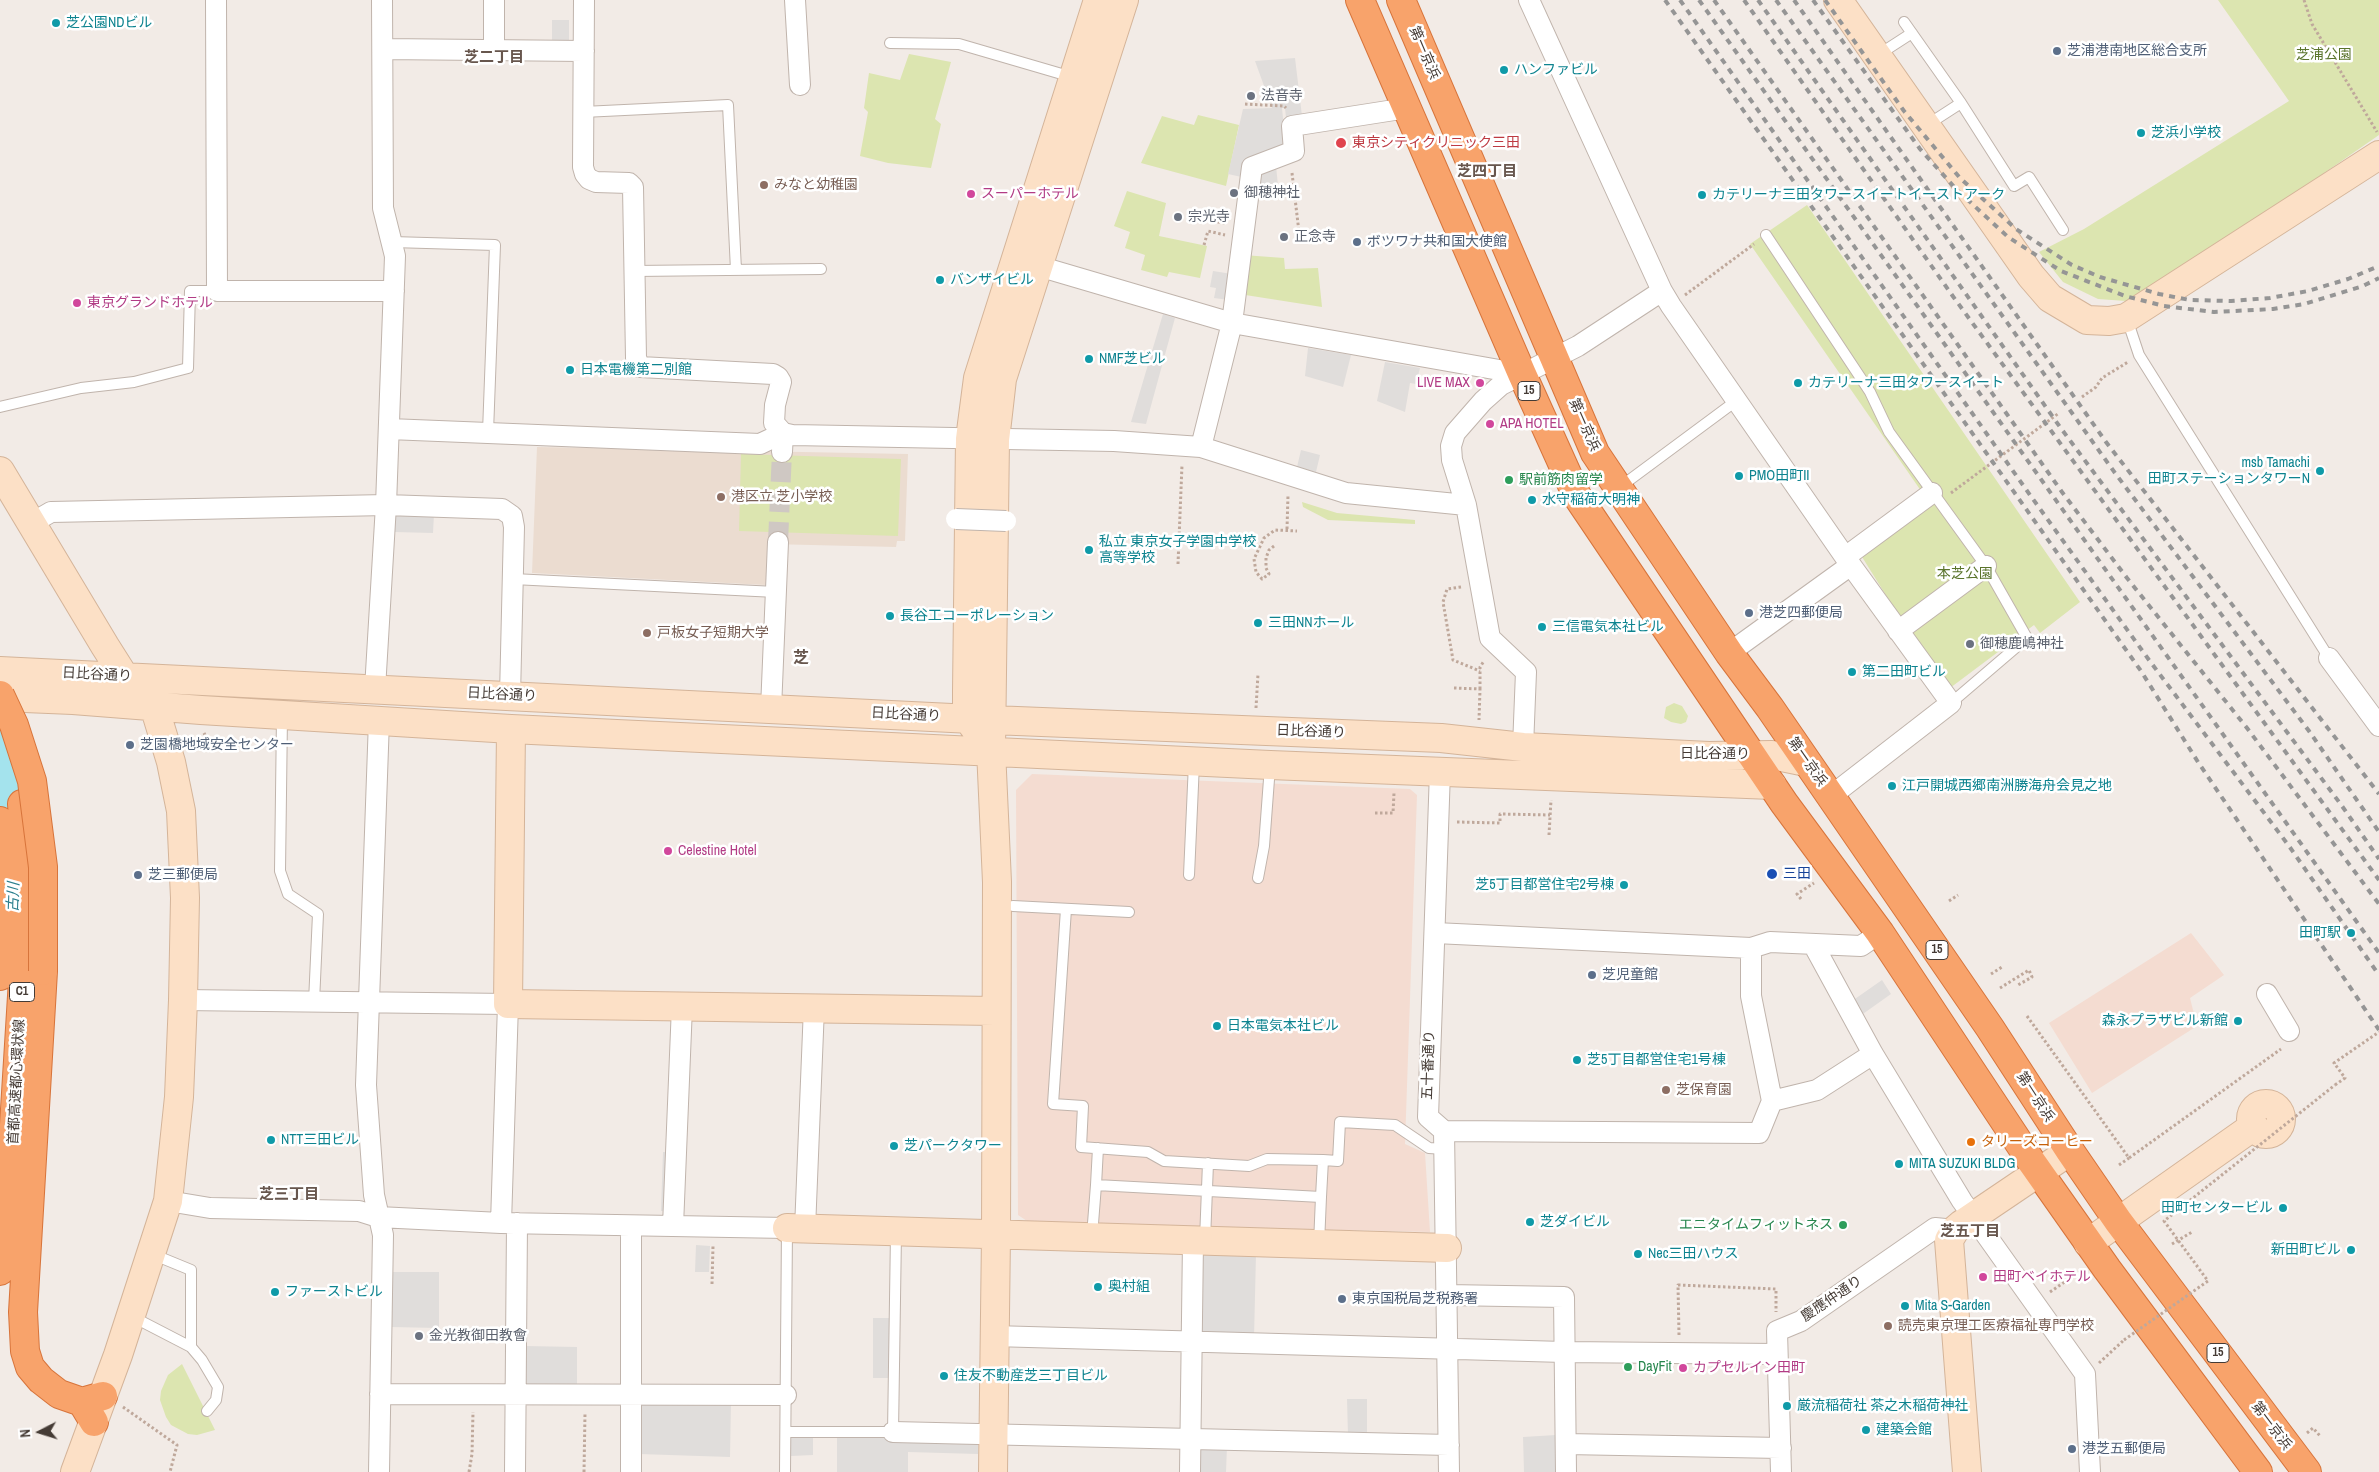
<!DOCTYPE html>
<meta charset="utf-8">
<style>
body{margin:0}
#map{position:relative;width:2379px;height:1472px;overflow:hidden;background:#f2ebe6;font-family:"Archivo Narrow",sans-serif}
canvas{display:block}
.north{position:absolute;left:15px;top:1407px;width:50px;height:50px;-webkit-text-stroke:4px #fff;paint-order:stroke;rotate:265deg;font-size:14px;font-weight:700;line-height:20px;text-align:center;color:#453b35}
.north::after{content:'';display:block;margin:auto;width:18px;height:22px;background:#453b35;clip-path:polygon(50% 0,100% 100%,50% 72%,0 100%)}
</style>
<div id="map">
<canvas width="2379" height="1472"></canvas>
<div class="north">N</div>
</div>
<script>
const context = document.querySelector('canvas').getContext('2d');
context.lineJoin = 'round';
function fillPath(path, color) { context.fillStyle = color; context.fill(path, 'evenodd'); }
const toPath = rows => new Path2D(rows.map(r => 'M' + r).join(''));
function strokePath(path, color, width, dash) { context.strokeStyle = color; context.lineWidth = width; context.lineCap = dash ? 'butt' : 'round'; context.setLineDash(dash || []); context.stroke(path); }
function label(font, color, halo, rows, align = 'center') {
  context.font = font + ' "Archivo Narrow","Noto Sans JP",sans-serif'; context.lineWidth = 5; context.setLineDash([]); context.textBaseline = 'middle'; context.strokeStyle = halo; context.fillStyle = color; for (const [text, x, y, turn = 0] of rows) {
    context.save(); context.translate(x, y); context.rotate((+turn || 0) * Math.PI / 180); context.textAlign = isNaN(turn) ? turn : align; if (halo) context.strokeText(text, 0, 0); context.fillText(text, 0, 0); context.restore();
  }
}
const commercial = toPath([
 [1032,774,1410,789,1417,795,1405,1144,1425,1153,1430,1232,1030,1223,1018,1215,1016,790],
 [2191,933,2224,975,2190,998,2197,1026,2092,1093,2049,1023]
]);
const education = toPath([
 [537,447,908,454,905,541,897,541,896,547,769,544,766,585,532,573]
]);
const green = toPath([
 [2218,0,2379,0,2379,135,2157,289,2126,301,2098,299,2063,282,2039,252,2084,229,2289,101],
 [909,54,951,62,935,119,941,124,931,168,888,163,860,156,868,112,864,108,869,73,900,80],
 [1198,115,1239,125,1226,186,1141,163,1162,116,1194,125],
 [1127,191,1166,203,1159,236,1207,246,1200,278,1169,272,1167,277,1141,270,1145,255,1125,248,1130,232,1114,226],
 [1807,205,2080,602,2040,633,2034,625,1950,688,1905,626,1859,552,1928,501,1750,244],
 [1243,255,1284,258,1285,269,1318,268,1322,307,1239,294],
 [741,454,901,459,898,536,739,531],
 [1302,502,1337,513,1415,520,1415,524,1328,520,1303,507],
 [1674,703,1682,706,1688,716,1686,722,1681,724,1671,722,1664,718,1666,707],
 [182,1364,215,1430,197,1435,188,1434,171,1425,166,1417,160,1400,161,1391,168,1375]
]);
const parking = toPath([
 [552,20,569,20,569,43,552,43],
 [1295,58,1302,116,1286,118,1285,108,1282,108,1286,149,1246,178,1228,174,1243,109,1272,108,1255,61],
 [1276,166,1279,195,1252,198,1255,173],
 [1213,271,1232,274,1229,300,1214,298,1216,288,1210,287],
 [1163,314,1175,318,1146,424,1131,422],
 [1308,348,1351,355,1343,387,1305,376],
 [1385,362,1420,368,1416,384,1410,383,1405,412,1377,401],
 [1301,450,1320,455,1316,472,1297,467],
 [393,512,434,514,433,533,394,532],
 [1882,980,1891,994,1860,1016,1852,1001],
 [663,1152,669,1152,668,1211,661,1211],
 [696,1245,710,1246,709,1272,695,1272],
 [1199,1253,1256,1254,1254,1338,1197,1337],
 [392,1272,439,1272,439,1328,391,1327],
 [873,1318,890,1318,890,1378,873,1378],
 [525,1346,577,1347,577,1387,526,1386],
 [1347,1399,1367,1399,1367,1435,1348,1435],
 [639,1401,731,1401,730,1457,639,1454],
 [791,1435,813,1436,813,1455,791,1456],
 [1556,1435,1558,1472,1524,1472,1523,1437],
 [837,1436,978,1436,978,1454,908,1452,908,1472,837,1472],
 [1199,1446,1227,1446,1226,1472,1199,1472]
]);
const river = toPath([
 [0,744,10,785,14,844]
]);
const streetTunnel = toPath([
 [778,542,782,452]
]);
const path = toPath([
 [2304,0,2312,24,2377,132],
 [1245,104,1284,106,1286,108],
 [1292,173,1299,232],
 [1198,217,1227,224],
 [1204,245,1208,231,1225,235],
 [1685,295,1754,244],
 [2082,397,2096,387,2102,378,2128,362],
 [1951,493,2059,413],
 [1287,529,1288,495],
 [1274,546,1269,550,1266,558,1266,568,1269,574,1262,579,1256,572,1254,559,1264,538,1275,530,1297,531],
 [1178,564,1182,465],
 [1461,587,1447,589,1443,602,1453,660,1480,671],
 [1454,688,1480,689,1479,720],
 [1480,689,1480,667,1484,661],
 [1256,708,1258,674],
 [204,733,210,745],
 [1375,813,1393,813,1394,793],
 [1457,822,1500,823,1500,814,1550,815],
 [1549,835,1551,800],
 [1801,899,1797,894,1814,883],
 [1949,901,1958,895],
 [1991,974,2002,967],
 [2000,988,2029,970,2032,977,2018,985],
 [2027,1016,2129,1158,2281,1049],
 [2335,1085,2345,1078,2334,1063,2379,1032],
 [2119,1165,2129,1158],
 [2172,1244,2192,1232],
 [712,1284,713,1246],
 [2050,1292,2082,1270],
 [1679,1335,1678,1285,1776,1289,1776,1312],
 [2099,1363,2124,1340],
 [123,1407,177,1445,170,1472],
 [2307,1433,2313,1428,2321,1437],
 [469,1472,472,1454,473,1412],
 [584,1472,585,1413]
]);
const lane = toPath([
 [1904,22,1961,103,1927,125],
 [890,43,959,44,1072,77],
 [1878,55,1912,33],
 [1961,103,2014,186,2029,177,2063,230],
 [583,112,728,105,736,270],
 [1766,235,1870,392,1889,432,1986,566,2027,638,1951,703],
 [392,242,495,245,488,432],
 [634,271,821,269],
 [2127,319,2139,355,2329,658],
 [0,407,81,388,134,382,188,368,190,291,217,291],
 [1620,487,1736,401],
 [513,579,776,592],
 [282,716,280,871,288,894,318,914,314,1002],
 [1189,875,1194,763],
 [1258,878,1264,846,1270,766],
 [1013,906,1129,912],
 [1066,909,1053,1104,1083,1106,1081,1147,1148,1152,1164,1161,1249,1166,1267,1159,1323,1160,1321,1197],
 [1323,1160,1338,1161,1340,1122,1395,1125,1429,1148,1444,1149],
 [1096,1185,1098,1148],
 [1092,1236,1096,1185,1321,1197,1319,1244],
 [1205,1240,1208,1163],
 [152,1254,191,1270,191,1347],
 [133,1317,191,1347,202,1360,218,1387,216,1400,207,1411],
 [786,1432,893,1432,896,1233],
 [785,1472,787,1228]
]);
const street = toPath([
 [216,0,217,291,394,291],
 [584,0,583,167,585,174,589,179,596,182,629,183,633,187,636,358,640,367,773,374,778,377,781,382,775,405,774,423,783,433,792,435,1114,441,1201,447,1346,493,1466,505],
 [795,0,800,85],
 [1529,0,1662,291,1671,306,1845,557,1951,703,1831,796],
 [383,49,584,51],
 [494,50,494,0],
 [1038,266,1232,323,1522,374],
 [389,429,760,444,783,433,782,452],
 [1201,447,1232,323,1252,167,1294,151,1292,126,1407,108],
 [32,523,51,512,386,505,502,509,512,516,514,527,510,696],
 [1852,552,1932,493],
 [1898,631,1986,566],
 [1729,653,1851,565],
 [2329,658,2379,726],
 [375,689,386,505,395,256,383,208,382,0],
 [771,709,778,542],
 [379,720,366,1085,374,1195,383,1235,379,1472],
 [1523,747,1526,672,1490,638,1466,505,1452,460,1451,446,1455,433,1483,401,1501,385,1578,346,1662,291],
 [1440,771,1428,1117,1444,1131,1449,1472],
 [1435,933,1751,948,1770,942,1861,946,1880,933],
 [1813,944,1873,1054,1962,1201,2085,1374,2090,1472],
 [2267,994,2289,1031],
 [183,1000,508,1004,501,1223],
 [1772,1101,1817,1090,1873,1054],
 [1444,1131,1759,1133,1772,1101,1751,996,1751,948],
 [168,1201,210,1208,359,1211,378,1217,501,1223,787,1228],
 [673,1226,682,1006],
 [805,1229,814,1007],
 [1447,1295,1564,1297,1566,1472],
 [993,1336,1564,1352,1776,1354],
 [380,1394,786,1395],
 [893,1432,1449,1445],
 [1566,1444,1781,1448],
 [515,1472,517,1223],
 [631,1472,631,1226],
 [1190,1472,1193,1241],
 [1781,1472,1777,1331,1801,1321,1935,1228,1955,1230]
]);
const secondary = toPath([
 [1838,0,2031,276,2050,298,2087,320,2109,321,2126,318,2379,155],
 [0,471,105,646,124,676,154,706,171,762,181,811,185,898,183,1000,179,1097,168,1201,118,1355,75,1472],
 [0,671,992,720,1441,738,1523,747,1709,756,1772,755,1806,762],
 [0,697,73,700,201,710,511,729,1270,765,1772,785],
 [511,729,508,1004,995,1011],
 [977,731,967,718,967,691,970,439,978,378,1098,0],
 '2251 1119a15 15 0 1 1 30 0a15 15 0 1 1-30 0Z',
 [787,1228,1447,1248],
 [2088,1243,2254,1126],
 [993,1472,996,1235,997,882,991,750,995,440,1002,379,1124,0],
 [1967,1472,1949,1240,1955,1230,1962,1224,2070,1151]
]);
const highway = toPath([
 [1360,0,1522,374,1577,496,1784,803,1880,933,2031,1161,2107,1269,2258,1472],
 [1401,0,1595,453,1729,653,1770,708,1990,1028,2070,1151,2118,1221,2307,1472],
 [0,821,4,914,0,976],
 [43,971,23,1312,25,1351,30,1367,41,1380,59,1394,82,1402,103,1396],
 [0,1271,10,1190,27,915,27,868,22,804],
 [82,1402,94,1422]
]);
const rail = toPath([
 [1665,0,2141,671,2198,762,2379,1030],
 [1680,0,2030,495,2149,660,2289,846,2379,975],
 [1699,0,2379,953],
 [1714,0,2062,492,2127,578,2247,728,2379,904],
 [1744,0,1952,295,2379,880],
 [1758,0,2060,427,2342,806,2379,859],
 [1776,0,2115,473,2309,731,2379,832],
 [1794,0,2106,442,2379,794],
 [1813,0,1920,149,1956,189,2008,237,2061,271,2125,296,2164,306,2214,312,2273,309,2304,304,2363,286,2379,278],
 [1825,0,1904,111,1960,178,2016,229,2072,265,2100,277,2159,294,2190,300,2231,301,2270,298,2308,291,2348,279,2379,266]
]);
const pathBridge = toPath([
 [2124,1340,2208,1281,2164,1221,2335,1085]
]);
const streetBridge = toPath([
 [956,519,1006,521]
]);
const highwayBridge = toPath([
 [0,695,14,725,32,781,43,867,43,971]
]);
const markers = [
 [56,23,5,"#0f9aa8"],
 [2057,51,5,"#5c6f8a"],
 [1504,70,5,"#0f9aa8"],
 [1251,96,5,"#6b7280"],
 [2141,133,5,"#0f9aa8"],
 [1341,143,6,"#e0444e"],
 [764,185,5,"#8d6e63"],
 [1234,193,5,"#6b7280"],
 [971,194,5,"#d1479c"],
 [1702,195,5,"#0f9aa8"],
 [1178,217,5,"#6b7280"],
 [1284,237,5,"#6b7280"],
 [1357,242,5,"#5c6f8a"],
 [940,280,5,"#0f9aa8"],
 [77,303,5,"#d1479c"],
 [1089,359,5,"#0f9aa8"],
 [570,370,5,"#0f9aa8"],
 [1480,383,5,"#d1479c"],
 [1798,383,5,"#0f9aa8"],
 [1490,424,5,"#d1479c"],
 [2320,471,5,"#0f9aa8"],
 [1739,476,5,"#0f9aa8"],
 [1509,480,5,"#2e9e5b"],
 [721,497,5,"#8d6e63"],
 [1532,500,5,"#0f9aa8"],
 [1089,550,5,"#0f9aa8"],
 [1749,613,5,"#5c6f8a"],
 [890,616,5,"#0f9aa8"],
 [1258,623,5,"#0f9aa8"],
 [1542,627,5,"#0f9aa8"],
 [647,633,5,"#8d6e63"],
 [1970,644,5,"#6b7280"],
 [1852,672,5,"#0f9aa8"],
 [130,745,5,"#5c6f8a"],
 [1892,786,5,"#0f9aa8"],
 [668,851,5,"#d1479c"],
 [1772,874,6,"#1a4fb4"],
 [138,875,5,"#5c6f8a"],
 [1624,885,5,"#0f9aa8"],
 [2351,933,5,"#0f9aa8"],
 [1592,975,5,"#5c6f8a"],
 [2238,1021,5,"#0f9aa8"],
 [1217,1026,5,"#0f9aa8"],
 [1577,1060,5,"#0f9aa8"],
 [1666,1090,5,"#8d6e63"],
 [271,1140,5,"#0f9aa8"],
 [1971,1142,5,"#e8710a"],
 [894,1146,5,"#0f9aa8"],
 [1899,1164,5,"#0f9aa8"],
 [2283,1208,5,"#0f9aa8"],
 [1530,1222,5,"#0f9aa8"],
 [1843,1225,5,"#2e9e5b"],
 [2351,1250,5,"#0f9aa8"],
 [1638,1254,5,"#0f9aa8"],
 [1983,1277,5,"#d1479c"],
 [1098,1287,5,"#0f9aa8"],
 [275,1292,5,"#0f9aa8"],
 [1342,1299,5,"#5c6f8a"],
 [1905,1306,5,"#0f9aa8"],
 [1888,1326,5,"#8d6e63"],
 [419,1336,5,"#6b7280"],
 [1628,1367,5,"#2e9e5b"],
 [1683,1368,5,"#d1479c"],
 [944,1376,5,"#0f9aa8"],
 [1787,1406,5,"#0f9aa8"],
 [1866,1430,5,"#0f9aa8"],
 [2072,1449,5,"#5c6f8a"]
];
const shields = [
 [1529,391,22],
 [1937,950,22],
 [22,992,25],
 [2218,1353,22]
];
const shieldNames = [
 ["15",1529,391],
 ["15",1937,950],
 ["C1",22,992],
 ["15",2218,1353]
];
const cultureNames = [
 ["芝公園NDビル",66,23],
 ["ハンファビル",1514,70],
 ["芝浜小学校",2151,133],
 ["カテリーナ三田タワースイートイーストアーク",1712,195],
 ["バンザイビル",950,280],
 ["NMF芝ビル",1099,359],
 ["日本電機第二別館",580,370],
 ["カテリーナ三田タワースイート",1808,383],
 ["msb Tamachi",2310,463,"right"],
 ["田町ステーションタワーN",2310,479,"right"],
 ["PMO田町II",1749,476],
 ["水守稲荷大明神",1542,500],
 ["私立 東京女子学園中学校",1099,542],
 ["高等学校",1099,558],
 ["長谷工コーポレーション",900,616],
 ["三田NNホール",1268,623],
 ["三信電気本社ビル",1552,627],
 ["第二田町ビル",1862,672],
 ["江戸開城西郷南洲勝海舟会見之地",1902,786],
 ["芝5丁目都営住宅2号棟",1614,885,"right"],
 ["田町駅",2341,933,"right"],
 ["森永プラザビル新館",2228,1021,"right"],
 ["日本電気本社ビル",1227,1026],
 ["芝5丁目都営住宅1号棟",1587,1060],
 ["NTT三田ビル",281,1140],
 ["芝パークタワー",904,1146],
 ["MITA SUZUKI BLDG",1909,1164],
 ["田町センタービル",2273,1208,"right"],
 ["芝ダイビル",1540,1222],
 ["新田町ビル",2341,1250,"right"],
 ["Nec三田ハウス",1648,1254],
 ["奥村組",1108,1287],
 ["ファーストビル",285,1292],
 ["Mita S-Garden",1915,1306],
 ["住友不動産芝三丁目ビル",954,1376],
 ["厳流稲荷社 茶之木稲荷神社",1797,1406],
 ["建築会館",1876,1430]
];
const serviceNames = [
 ["芝浦港南地区総合支所",2067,51],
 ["ボツワナ共和国大使館",1367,242],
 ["港芝四郵便局",1759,613],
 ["芝園橋地域安全センター",140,745],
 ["芝三郵便局",148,875],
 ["芝児童館",1602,975],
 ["東京国税局芝税務署",1352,1299],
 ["港芝五郵便局",2082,1449]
];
const streetNames = [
 ["第一京浜",1424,53,67],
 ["第一京浜",1584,425,66],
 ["日比谷通り",97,675,3],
 ["日比谷通り",502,695,3],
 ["日比谷通り",906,715,3],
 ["日比谷通り",1311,732,2],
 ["日比谷通り",1715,754],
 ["第一京浜",1807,762,55],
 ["五十番通り",1429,1065,-88],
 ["首都高速都心環状線",17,1082,-87],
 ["第一京浜",2035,1097,57],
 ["慶應仲通り",1832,1299,-34],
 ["第一京浜",2271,1426,53]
];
const parkNames = [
 ["芝浦公園",2324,55],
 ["本芝公園",1965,574]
];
const worshipNames = [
 ["法音寺",1261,96],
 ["御穂神社",1244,193],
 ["宗光寺",1188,217],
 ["正念寺",1294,237],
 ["御穂鹿嶋神社",1980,644],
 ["金光教御田教會",429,1336]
];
const healthNames = [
 ["東京シティクリニック三田",1352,143]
];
const educationNames = [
 ["みなと幼稚園",774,185],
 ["港区立 芝小学校",731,497],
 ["戸板女子短期大学",657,633],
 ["芝保育園",1676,1090],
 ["読売東京理工医療福祉専門学校",1898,1326]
];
const hotelNames = [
 ["スーパーホテル",981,194],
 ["東京グランドホテル",87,303],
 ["LIVE MAX",1470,383,"right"],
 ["APA HOTEL",1500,424],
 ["Celestine Hotel",678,851],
 ["田町ベイホテル",1993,1277],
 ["カプセルイン田町",1693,1368]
];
const leisureNames = [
 ["駅前筋肉留学",1519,480],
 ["エニタイムフィットネス",1833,1225,"right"],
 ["DayFit",1638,1367]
];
const transitNames = [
 ["三田",1783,874]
];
const foodNames = [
 ["タリーズコーヒー",1981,1142]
];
const neighbourhoodNames = [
 ["芝二丁目",494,58],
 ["芝四丁目",1487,172],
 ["芝三丁目",289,1195],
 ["芝五丁目",1970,1232]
];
const waterNames = [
 ["古川",14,897,-88]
];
const quarterNames = [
 ["芝",801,659]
];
fillPath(commercial, '#f4dcd1');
fillPath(education, '#ebdcd0');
fillPath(green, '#dce5b0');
fillPath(parking, '#e0dddb');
strokePath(river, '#a4e3ed', 35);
strokePath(streetTunnel, '#cfc8c3', 20, [20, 10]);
strokePath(lane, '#c0b4ac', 12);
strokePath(street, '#c0b4ac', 22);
strokePath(secondary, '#d4b499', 30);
strokePath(highway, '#d7743b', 30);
strokePath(path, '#bfa89b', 3, [2.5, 2.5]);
strokePath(lane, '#fff', 10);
strokePath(street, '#fff', 20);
strokePath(secondary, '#fce0c6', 28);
strokePath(highway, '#f8a36b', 28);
strokePath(rail, '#959595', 4, [6, 6]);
strokePath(streetBridge, '#c0b4ac', 22, []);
strokePath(highwayBridge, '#d7743b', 30, []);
strokePath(pathBridge, '#bfa89b', 3, [2.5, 2.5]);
strokePath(streetBridge, '#fff', 20);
strokePath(highwayBridge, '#f8a36b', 28);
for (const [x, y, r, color] of markers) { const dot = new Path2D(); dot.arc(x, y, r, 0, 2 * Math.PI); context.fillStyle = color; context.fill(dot); strokePath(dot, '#fff', 2); }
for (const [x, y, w] of shields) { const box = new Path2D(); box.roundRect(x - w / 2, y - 9.5, w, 19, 4); context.fillStyle = '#fff'; context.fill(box); strokePath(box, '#453b35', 1); }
label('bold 12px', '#453b35', null, shieldNames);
label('14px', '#0d838f', '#fff', cultureNames, 'left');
label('14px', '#4e5e75', '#fff', serviceNames, 'left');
label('14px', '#453b35', '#fff', streetNames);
label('14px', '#5a742b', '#fff', parkNames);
label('14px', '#5b616d', '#fff', worshipNames, 'left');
label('14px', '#be3a42', '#fff', healthNames, 'left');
label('14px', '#785e54', '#fff', educationNames, 'left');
label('14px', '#b23c85', '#fff', hotelNames, 'left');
label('14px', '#27864d', '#fff', leisureNames, 'left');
label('14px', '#164399', '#fff', transitNames, 'left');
label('14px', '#c56008', '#fff', foodNames, 'left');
label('bold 15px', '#67564d', '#fff', neighbourhoodNames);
label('italic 15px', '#2c7f8d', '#fff', waterNames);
label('bold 16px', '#67564d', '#fff', quarterNames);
</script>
